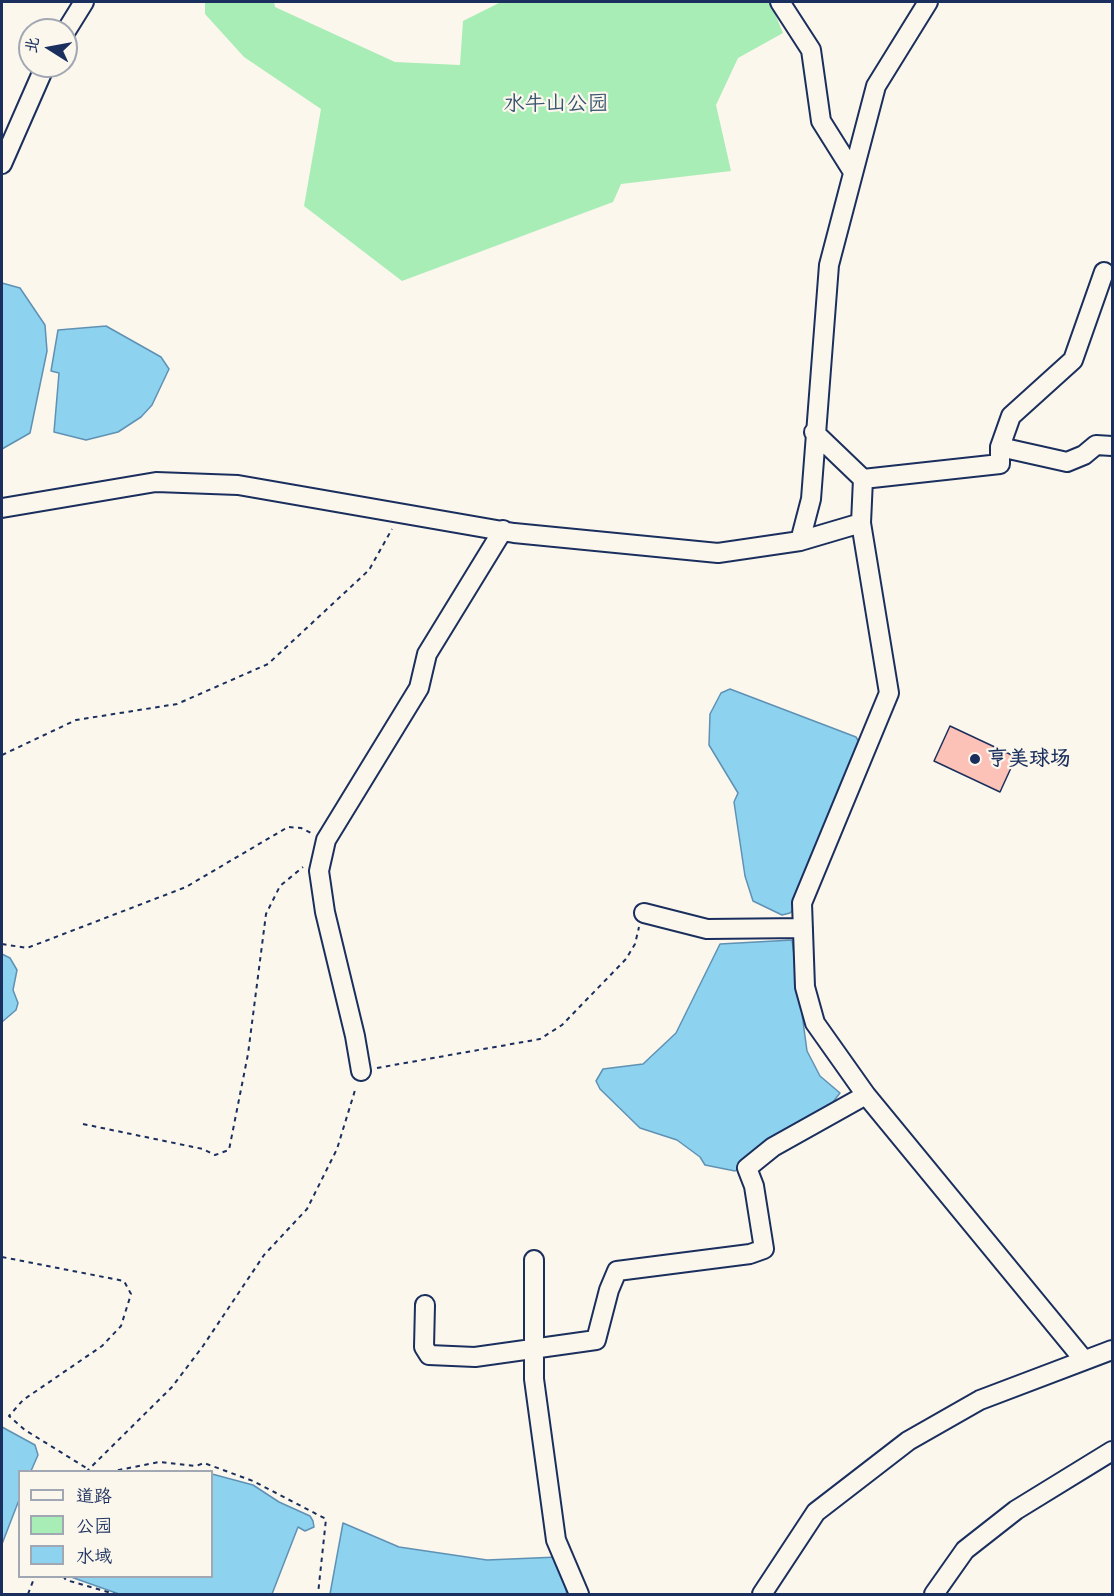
<!DOCTYPE html>
<meta charset="utf-8">
<style>
body{margin:0}
#map{position:relative;width:1114px;height:1596px;overflow:hidden;background:#fbf7ec;font-family:"Comic Neue","LXGW WenKai TC",sans-serif}
canvas{display:block}
.frame{position:absolute;inset:0;border:3px solid #1b2f5e;pointer-events:none}
.legend{position:absolute;left:18px;top:1470px;width:195px;height:108px;box-sizing:border-box;background:#fbf7ec;border:2px solid #a1a7b3;margin:0;padding:8px 10px;list-style:none;font-size:18px;color:#1b2f5e}
.legend li{display:flex;align-items:center;gap:12px;height:30px}
.legend b{width:30px;border:2px solid #a1a7b3}
.north{position:absolute;left:18px;top:18px;width:60px;height:60px;box-sizing:border-box;background:#fbf7ec;border:2px solid #a1a7b3;border-radius:50%;rotate:281deg;font-size:16px;font-weight:700;line-height:24px;text-align:center;color:#1b2f5e}
.north::after{content:'';display:block;margin:auto;width:21px;height:27px;background:#1b2f5e;clip-path:polygon(50% 0,100% 100%,50% 72%,0 100%)}
</style>
<div id="map">
<canvas width="1114" height="1596"></canvas>
<div class="frame"></div>
<ul class="legend">
<li><b style="height:8px;background:#fbf7ec"></b>道路</li>
<li><b style="height:16px;background:#a8ecb6"></b>公园</li>
<li><b style="height:16px;background:#8dd2ee"></b>水域</li>
</ul>
<div class="north">北</div>
</div>
<script>
const context = document.querySelector('canvas').getContext('2d');
context.lineJoin = 'round';
function fillPath(path, color) { context.fillStyle = color; context.fill(path, 'evenodd'); }
const toPath = rows => new Path2D(rows.map(r => 'M' + r).join(''));
function strokePath(path, color, width, dash) { context.strokeStyle = color; context.lineWidth = width; context.lineCap = dash ? 'butt' : 'round'; context.setLineDash(dash || []); context.stroke(path); }
function label(font, color, halo, rows, align = 'center') {
  context.font = font + ' "Comic Neue","LXGW WenKai TC",sans-serif'; context.lineWidth = 4.5; context.setLineDash([]); context.textBaseline = 'middle'; context.strokeStyle = halo; context.fillStyle = color; for (const [text, x, y, turn = 0] of rows) {
    context.save(); context.translate(x, y); context.rotate((+turn || 0) * Math.PI / 180); context.textAlign = isNaN(turn) ? turn : align; if (halo) context.strokeText(text, 0, 0); context.fillText(text, 0, 0); context.restore();
  }
}
const green = toPath([
 [205,2,274,2,275,7,395,62,460,65,463,21,501,2,770,2,783,33,738,58,716,105,731,171,621,184,613,202,402,281,304,206,321,109,244,57,205,14]
]);
const water = toPath([
 [2,283,20,288,45,325,47,351,30,433,2,449,2,283],
 [106,326,161,357,169,369,152,405,141,417,118,432,86,440,54,432,59,373,51,371,58,330,106,326],
 [730,689,856,737,862,747,796,907,790,913,782,915,753,901,745,876,734,802,738,793,709,745,710,714,721,693,730,689],
 [792,940,807,1051,820,1076,840,1093,833,1102,735,1171,705,1165,700,1157,677,1140,640,1128,600,1089,596,1081,603,1069,643,1064,676,1033,720,944,792,940],
 [2,954,10,958,17,970,13,990,18,1003,16,1010,2,1022,2,954],
 [2,1427,35,1445,38,1455,31,1471,20,1472,19,1500,2,1544,2,1427],
 [212,1474,253,1485,279,1502,310,1516,313,1521,314,1527,305,1531,298,1527,272,1594,119,1594,71,1577,212,1576,212,1474],
 [343,1523,399,1547,487,1560,558,1557,567,1594,330,1594,343,1523]
]);
const building = toPath([
 [950,726,1016,757,1000,792,934,761,950,726]
]);
const path = toPath([
 [2,755,76,720,177,704,268,664,369,570,392,529],
 [2,944,27,948,186,887,288,827,301,828,311,833],
 [377,1068,540,1039,562,1025,626,959,635,944,639,927],
 [83,1124,203,1149,215,1155,229,1150,248,1054,266,914,280,886,303,867],
 [2,1257,124,1281,131,1294,121,1326,102,1346,23,1400,9,1416,25,1430,88,1469],
 [86,1472,172,1387,203,1346,264,1255,307,1209,337,1149,356,1087],
 [109,1472,159,1462,196,1466,204,1463,253,1481,326,1519,318,1594],
 [63,1576,66,1580,115,1594],
 [28,1594,35,1576]
]);
const minor = toPath([
 [780,2,811,50,821,121,853,172],
 [66,31,84,2],
 [2,164,45,66],
 [814,432,863,479,861,523,889,693,802,903,805,987,815,1023,866,1095,1084,1360],
 [1000,447,1011,416,1073,360,1104,272],
 [863,479,1000,464,1000,447,1067,462,1084,455,1096,445,1112,446],
 [2,508,156,482,238,485,514,533,718,553,800,541,861,523],
 [800,541,811,499,829,265,876,86,928,2],
 [644,913,707,929,803,928],
 [361,1071,355,1036,325,912,319,871,326,840,419,688,427,654,503,530],
 [534,1260,534,1379,556,1540,579,1594],
 [425,1305,424,1347,429,1355,475,1357,596,1340,609,1290,617,1271,750,1254,764,1249,754,1186,747,1168,773,1147,866,1095],
 [762,1594,816,1512,908,1441,980,1400,1112,1350],
 [934,1594,965,1550,1016,1510,1112,1451]
]);
const markers = [
 [975,759,6,"#1b2f5e"]
];
const parkNames = [
 ["水牛山公园",556,104]
];
const poiNames = [
 ["亨美球场",987,759]
];
fillPath(green, '#a8ecb6');
fillPath(water, '#8dd2ee');
strokePath(water, '#5f91b4', 1.5);
fillPath(building, '#fdc2b7');
strokePath(building, '#1b2f5e', 1.5);
strokePath(minor, '#1b2f5e', 22);
strokePath(path, '#1b2f5e', 2, [4.5, 4.5]);
strokePath(minor, '#fbf7ec', 18);
for (const [x, y, r, color] of markers) { const dot = new Path2D(); dot.arc(x, y, r, 0, 2 * Math.PI); context.fillStyle = color; context.fill(dot); strokePath(dot, '#fbf7ec', 2); }
label('21px', '#375570', '#fbf7ec', parkNames);
label('bold 21px', '#1b2f5e', '#fbf7ec', poiNames, 'left');
</script>
